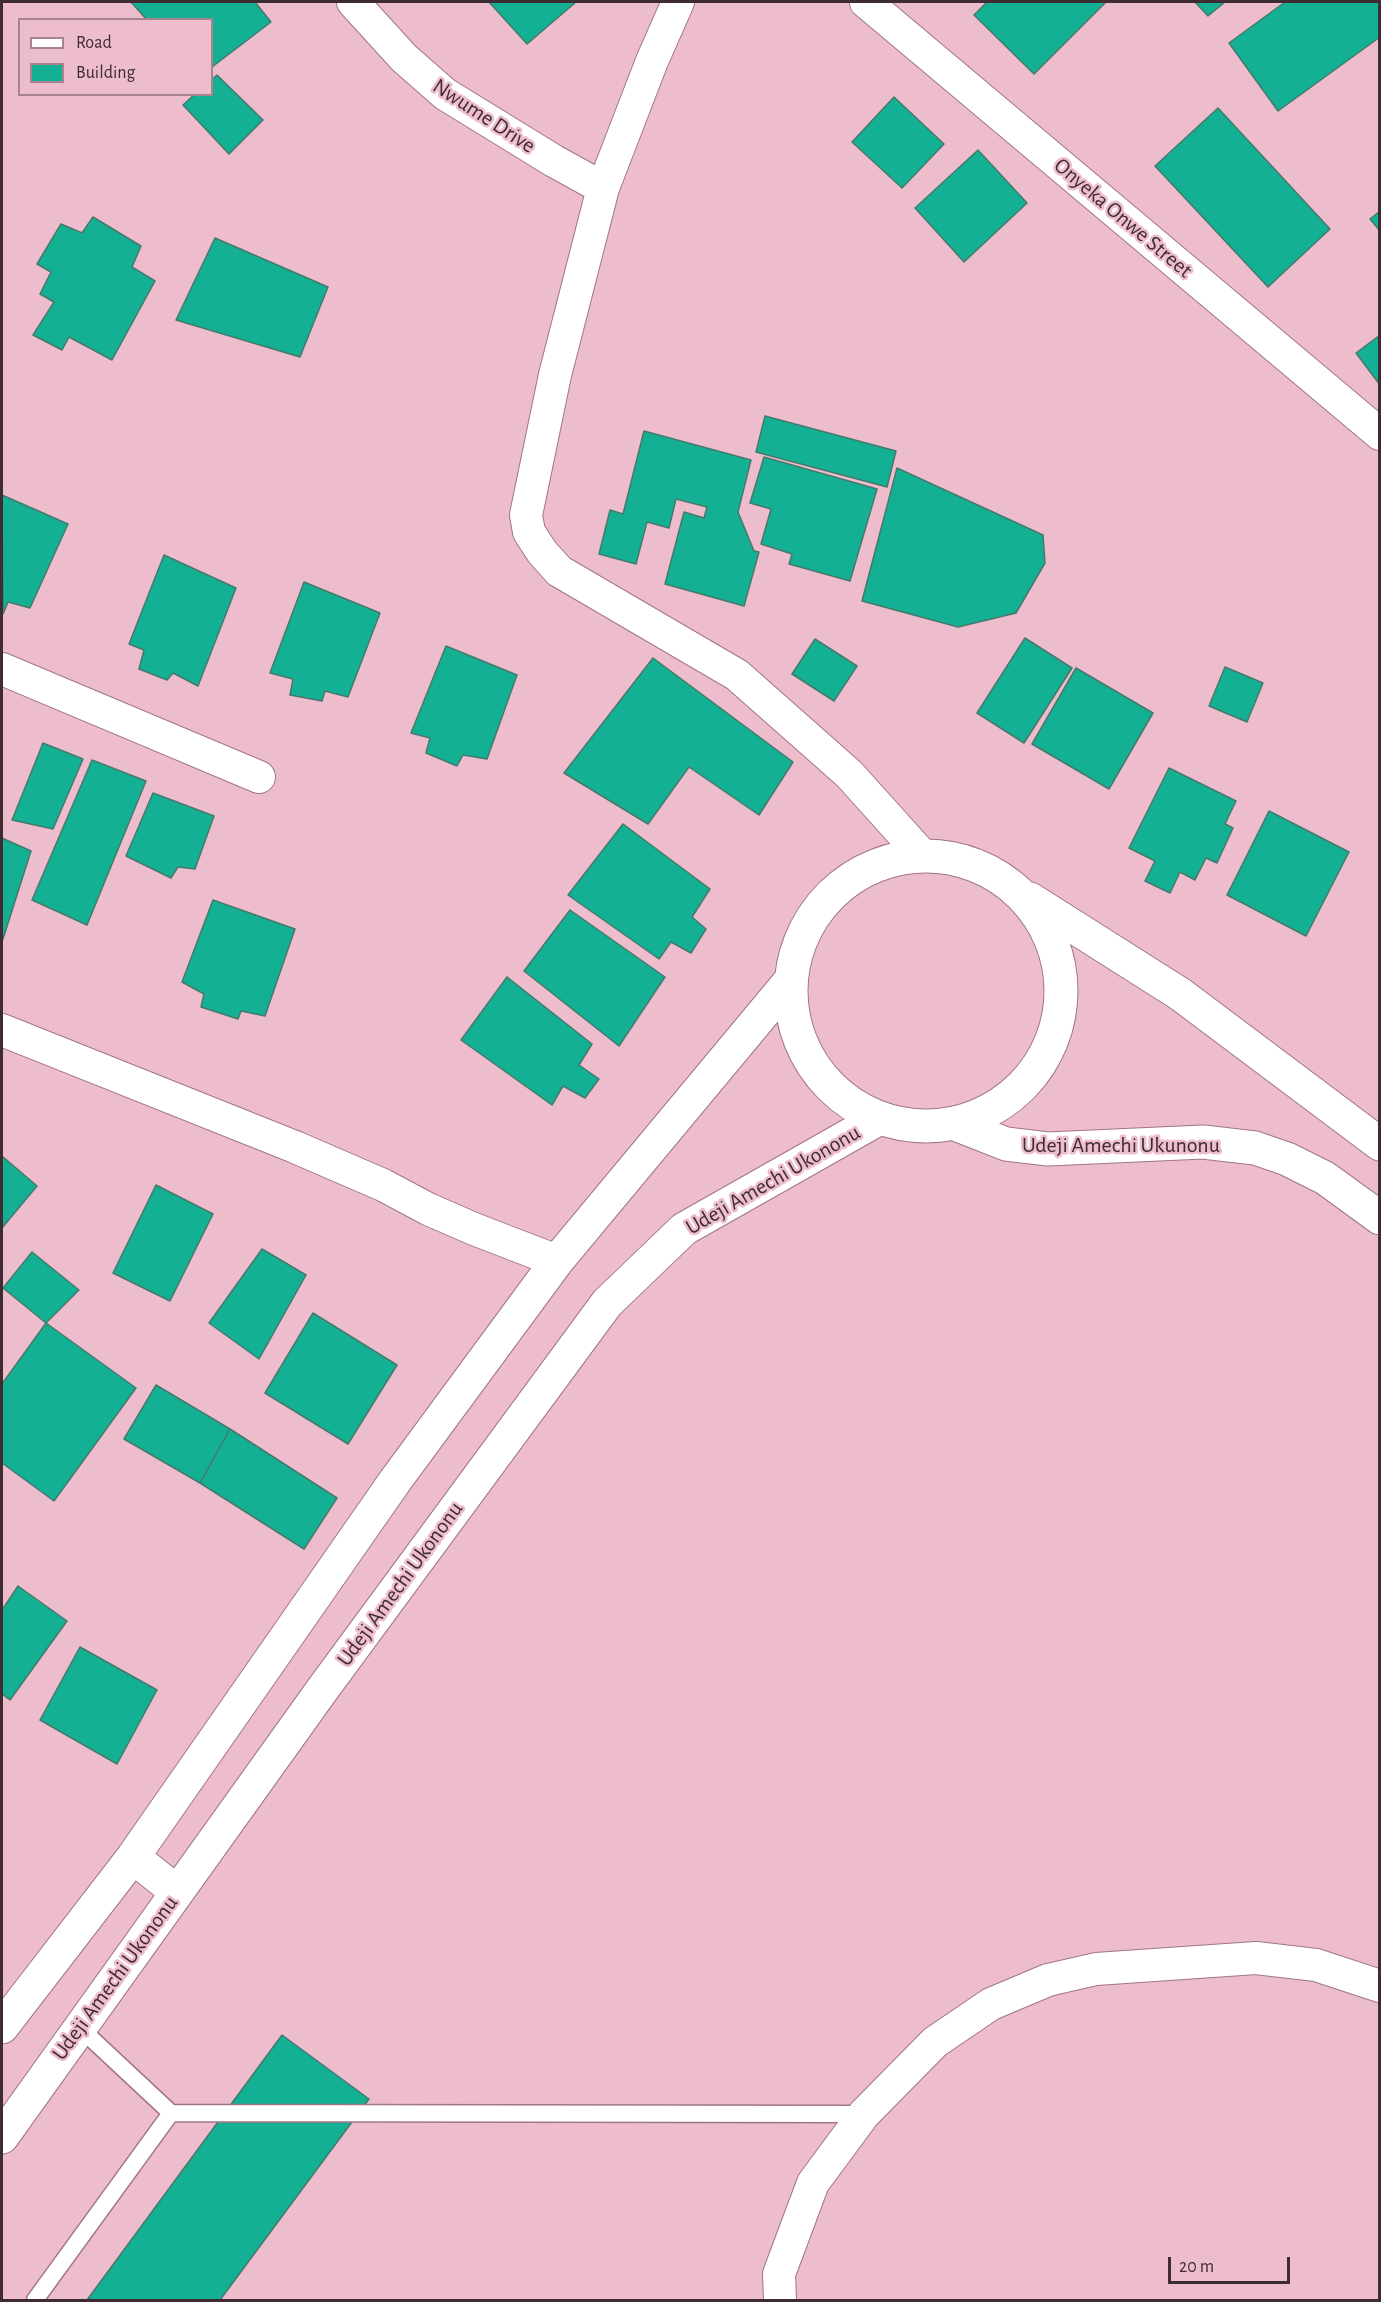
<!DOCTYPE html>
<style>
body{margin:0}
#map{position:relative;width:1381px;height:2302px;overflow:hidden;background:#edbdce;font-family:"Alegreya Sans",sans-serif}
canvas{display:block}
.frame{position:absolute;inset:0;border:3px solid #3f2c33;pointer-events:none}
.legend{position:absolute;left:18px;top:18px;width:195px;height:78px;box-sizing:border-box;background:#edbdce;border:2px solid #a78390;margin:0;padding:8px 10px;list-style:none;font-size:18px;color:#3f2c33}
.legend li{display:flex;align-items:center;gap:12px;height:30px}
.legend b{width:30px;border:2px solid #a78390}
.scale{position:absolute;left:1168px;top:2257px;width:122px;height:27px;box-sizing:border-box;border:3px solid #3f2c33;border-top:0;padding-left:8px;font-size:18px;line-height:21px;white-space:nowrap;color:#3f2c33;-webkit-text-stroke:4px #edbdce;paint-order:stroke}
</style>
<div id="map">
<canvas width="1381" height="2302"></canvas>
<div class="frame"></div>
<ul class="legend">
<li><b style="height:8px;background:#fff"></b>Road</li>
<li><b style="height:16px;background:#13b093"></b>Building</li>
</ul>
<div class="scale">20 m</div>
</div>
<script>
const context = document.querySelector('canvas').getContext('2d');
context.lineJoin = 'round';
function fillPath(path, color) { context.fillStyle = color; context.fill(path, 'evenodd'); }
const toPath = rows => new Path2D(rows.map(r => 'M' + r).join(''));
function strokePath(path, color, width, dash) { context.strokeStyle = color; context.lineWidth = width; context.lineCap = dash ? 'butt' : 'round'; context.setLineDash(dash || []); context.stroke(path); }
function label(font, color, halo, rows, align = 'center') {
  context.font = font + ' "Alegreya Sans",sans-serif'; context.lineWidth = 5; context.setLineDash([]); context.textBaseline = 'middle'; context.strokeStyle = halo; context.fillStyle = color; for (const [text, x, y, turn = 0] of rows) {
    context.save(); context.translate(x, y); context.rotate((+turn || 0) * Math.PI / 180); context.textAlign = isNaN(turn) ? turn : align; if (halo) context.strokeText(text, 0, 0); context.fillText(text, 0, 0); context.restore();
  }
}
const building = toPath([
 [131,2,255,2,271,22,212,67,212,20,147,20,131,2],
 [489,2,576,2,527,44,489,2],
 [987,2,1106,2,1034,74,974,15,987,2],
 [1195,2,1225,2,1208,16,1195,2],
 [1285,2,1380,2,1380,37,1278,111,1229,43,1285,2],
 [217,75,263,120,229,154,183,105,195,94,212,94,212,79,217,75],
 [894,97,944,144,902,188,852,142,894,97],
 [1218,108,1330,229,1268,287,1155,166,1218,108],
 [978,150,1027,203,964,262,915,208,978,150],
 [1380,211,1380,231,1370,219,1380,211],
 [93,217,141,246,132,267,155,281,112,360,69,337,62,350,33,335,54,302,40,294,51,272,37,264,61,224,82,233,93,217],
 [215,238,328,287,300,357,176,320,215,238],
 [1380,335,1380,385,1356,353,1380,335],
 [765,416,896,451,887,487,756,452,765,416],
 [644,431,751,460,738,512,754,551,759,552,744,606,665,584,684,512,704,518,707,507,676,499,669,528,647,522,636,564,599,554,610,510,623,514,644,431],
 [764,457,877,489,850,581,789,564,792,554,761,544,771,509,750,503,764,457],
 [897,468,1043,535,1045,563,1016,613,958,627,862,601,897,468],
 [2,495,68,524,30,608,8,602,3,614,2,495],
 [164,555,236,588,198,686,173,673,167,680,139,669,144,650,129,644,164,555],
 [304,582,380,613,348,697,325,691,322,701,290,695,293,679,270,673,304,582],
 [1025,638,1072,668,1024,743,977,713,1025,638],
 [815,639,857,666,834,701,792,674,815,639],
 [446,646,517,675,487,759,463,755,457,766,426,753,430,738,411,733,446,646],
 [653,658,793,762,759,815,689,767,648,824,564,773,653,658],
 [1225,667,1263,683,1247,722,1209,706,1225,667],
 [1076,668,1153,713,1109,789,1032,744,1076,668],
 [43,743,83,759,53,829,12,820,43,743],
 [92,760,146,781,87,925,32,900,92,760],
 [1169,768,1236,801,1225,824,1233,828,1217,863,1206,858,1195,880,1180,872,1170,893,1145,881,1155,861,1129,848,1169,768],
 [153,793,214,816,195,869,178,867,171,878,126,856,153,793],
 [1269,811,1349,852,1306,936,1227,895,1269,811],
 [623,824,710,889,692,917,706,929,691,953,671,942,659,959,568,895,623,824],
 [2,838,31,851,3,939,2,938,2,838],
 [213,900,295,929,265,1016,241,1011,238,1019,201,1007,204,994,182,982,213,900],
 [570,910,665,977,619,1046,524,971,570,910],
 [507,977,592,1044,579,1065,599,1079,585,1098,563,1086,552,1105,461,1040,507,977],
 [2,1156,37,1186,2,1228,2,1156],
 [156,1185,213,1214,170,1301,113,1273,156,1185],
 [262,1249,306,1275,259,1359,209,1323,262,1249],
 [32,1252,79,1290,46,1323,3,1288,32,1252],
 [313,1313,397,1365,348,1444,265,1393,313,1313],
 [46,1323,136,1388,54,1501,2,1463,2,1384,46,1323],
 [156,1385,230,1429,200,1483,124,1439,156,1385],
 [230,1429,337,1498,304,1549,200,1483,230,1429],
 [18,1586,67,1621,10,1700,2,1694,2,1610,18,1586],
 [80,1647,157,1690,117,1764,40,1720,80,1647],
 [282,2035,369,2099,220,2300,87,2300,282,2035]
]);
const service = toPath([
 [80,2028,171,2113],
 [35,2300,171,2113,864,2114]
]);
const minor = toPath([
 [353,2,404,58,445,94,554,161,603,188],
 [678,2,652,61,603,188,555,375,526,515,529,532,542,552,559,571,737,675,849,774,921,854],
 [866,2,1380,434],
 [2,669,259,777],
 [2,1030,295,1147,383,1185,428,1209,474,1229,557,1261],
 [780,2300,779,2274,813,2183,864,2114,935,2042,991,2004,1048,1980,1096,1969,1256,1958,1316,1965,1380,1986]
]);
const secondary = toPath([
 '791 991a135 135 0 1 1 270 0a135 135 0 1 1-270 0Z',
 [1030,899,1180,994,1380,1144],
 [955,1124,1006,1144,1048,1149,1203,1142,1255,1148,1287,1159,1325,1178,1380,1218],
 [133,1857,177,1892],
 [2,2027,133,1857,395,1481,557,1261,790,981],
 [2,2137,322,1690,607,1303,684,1229,880,1118]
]);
const streetNames = [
 ["Nwume Drive",484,116,33],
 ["Onyeka Onwe Street",1123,218,40],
 ["Udeji Amechi Ukunonu",1121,1145],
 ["Udeji Amechi Ukononu",773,1180,-30],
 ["Udeji Amechi Ukononu",400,1584,-54],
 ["Udeji Amechi Ukononu",115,1978,-54]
];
fillPath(building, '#13b093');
strokePath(building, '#46796b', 1.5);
strokePath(service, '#a17585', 19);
strokePath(minor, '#a17585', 34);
strokePath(secondary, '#a17585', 35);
strokePath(service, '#fff', 16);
strokePath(minor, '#fff', 32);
strokePath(secondary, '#fff', 33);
label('22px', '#3f2c33', '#edbdce', streetNames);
</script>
